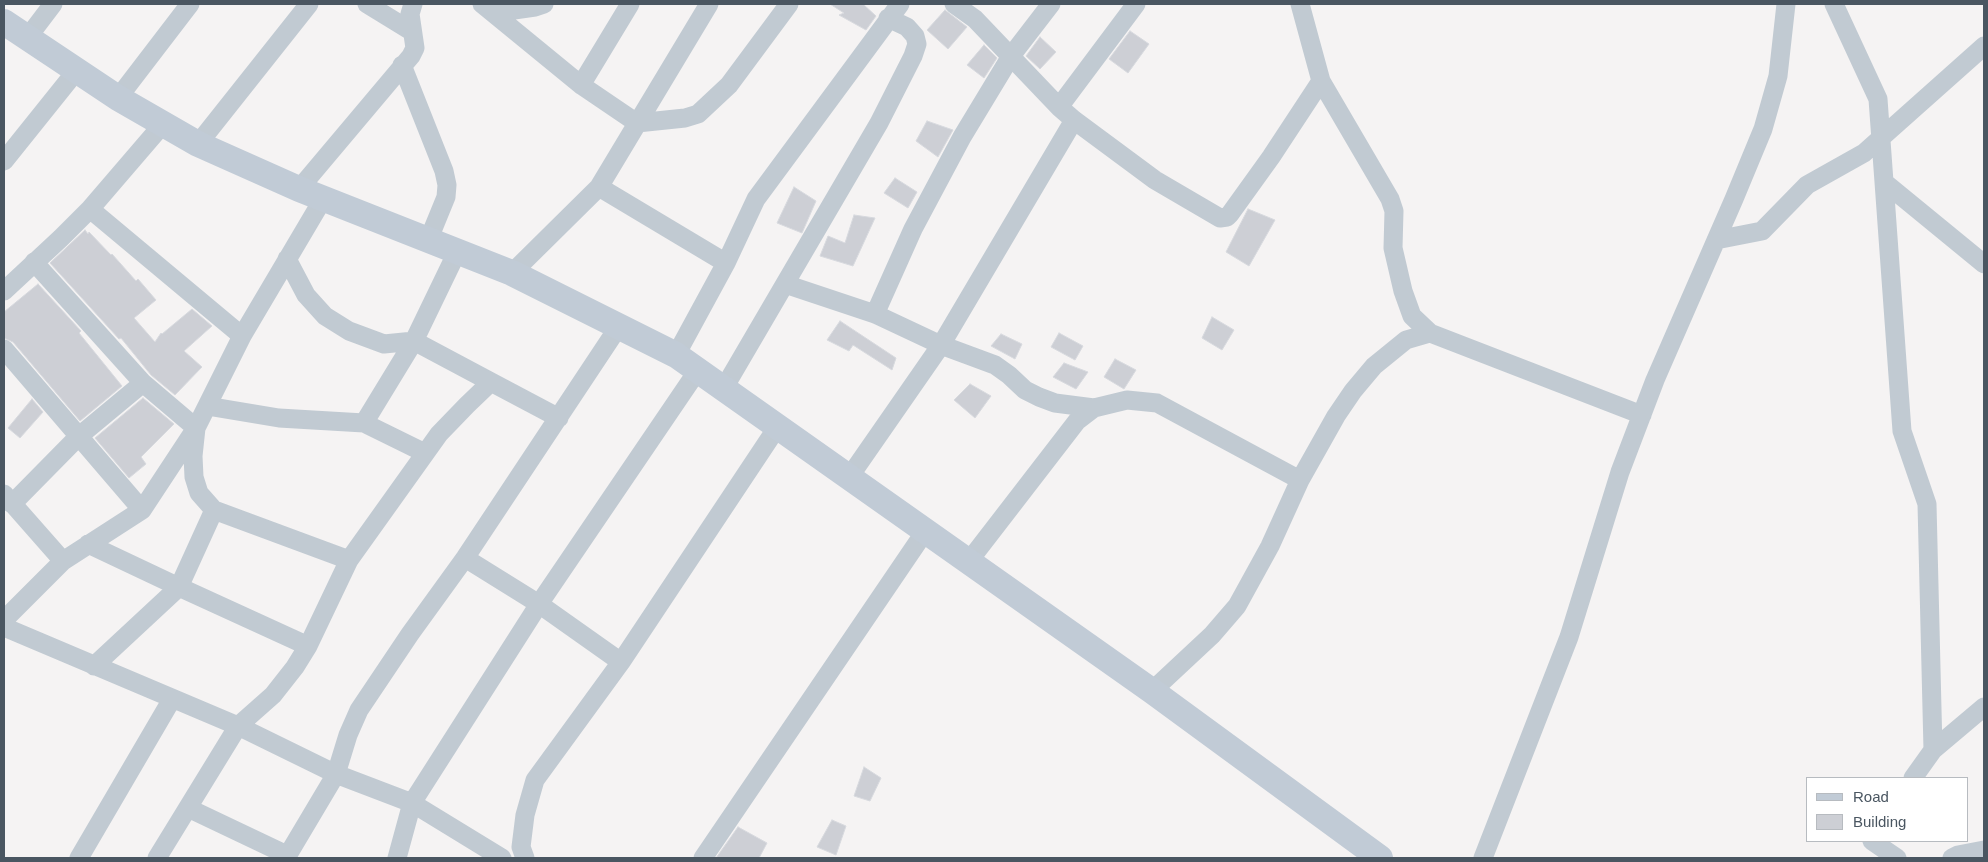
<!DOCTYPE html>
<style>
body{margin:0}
#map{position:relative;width:1988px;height:862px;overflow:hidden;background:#f5f3f3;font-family:Arial,sans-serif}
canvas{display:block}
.frame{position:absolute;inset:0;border:5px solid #4a5661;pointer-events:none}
.legend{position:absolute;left:1806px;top:777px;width:162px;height:65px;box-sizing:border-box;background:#fff;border:1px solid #b7bbc0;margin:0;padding:6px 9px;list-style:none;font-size:15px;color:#4a5661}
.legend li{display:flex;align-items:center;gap:10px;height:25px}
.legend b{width:25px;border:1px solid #b7bbc0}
</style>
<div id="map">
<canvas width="1988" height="862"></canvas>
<div class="frame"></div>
<ul class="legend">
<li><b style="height:6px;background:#c1cbd6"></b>Road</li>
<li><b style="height:14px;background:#cdcfd5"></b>Building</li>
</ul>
</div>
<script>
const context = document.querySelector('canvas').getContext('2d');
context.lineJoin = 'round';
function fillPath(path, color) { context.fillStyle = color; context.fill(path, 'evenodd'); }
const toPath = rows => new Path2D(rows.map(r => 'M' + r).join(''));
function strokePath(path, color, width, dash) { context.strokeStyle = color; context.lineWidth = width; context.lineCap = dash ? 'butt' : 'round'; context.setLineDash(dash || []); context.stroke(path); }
const building = toPath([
 [830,4,863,4,876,16,866,30,839,15,844,13,830,4],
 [945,10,967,27,948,49,927,30,945,10],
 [1130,31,1149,44,1128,73,1109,59,1130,31],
 [1040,37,1056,52,1040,69,1026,56,1040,37],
 [984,45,997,58,984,78,967,65,984,45],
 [927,121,953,130,938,157,916,141,927,121],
 [895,178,917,192,908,208,884,193,895,178],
 [794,187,816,201,802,233,777,223,794,187],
 [1248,209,1275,220,1249,266,1226,252,1248,209],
 [854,215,875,218,853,266,820,256,828,236,845,243,854,215],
 [85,230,88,234,89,232,111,255,112,254,136,281,138,279,156,300,134,318,155,342,161,333,162,334,192,309,212,326,184,351,202,367,175,395,151,375,121,338,119,339,50,263,85,230],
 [38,284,81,331,79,333,122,386,80,421,13,342,4,338,4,312,38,284],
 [1212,317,1234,330,1222,350,1202,338,1212,317],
 [840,321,896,358,892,370,853,345,849,351,827,340,840,321],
 [1059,333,1083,346,1075,360,1051,347,1059,333],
 [1001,334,1022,344,1015,359,991,346,1001,334],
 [1115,359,1136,370,1124,389,1104,377,1115,359],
 [1064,363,1088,372,1076,389,1053,377,1064,363],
 [970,384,991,396,975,418,954,400,970,384],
 [143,398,174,424,141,457,146,464,129,478,95,438,143,398],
 [32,399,43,412,20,438,8,428,32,399],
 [864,767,881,778,870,801,854,796,864,767],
 [832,820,846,826,836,855,817,847,832,820],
 [738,827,767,843,759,858,716,858,738,827]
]);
const street = toPath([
 [367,4,411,31],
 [482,4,581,85,637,123,685,118,698,114,729,85,789,4],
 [954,4,975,19,1059,107,1074,120,1155,180,1220,218,1227,217,1230,214,1271,157,1321,81],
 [1300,4,1321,81,1390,199,1394,211,1393,248,1403,291,1412,316,1430,333],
 [1834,4,1878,99,1902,431,1927,504,1933,750],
 [493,13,535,7,544,4],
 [28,37,53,4],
 [402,65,444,171,447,185,446,197,428,241],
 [581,85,630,4],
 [118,98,190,4],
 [1059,107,1136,4],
 [198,144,309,4],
 [4,161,77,70],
 [1884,182,1984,264],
 [599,187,726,263],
 [299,189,411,56,415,48,410,14,413,4],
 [90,209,242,336,323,199],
 [1716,240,1762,231,1807,185,1864,153,1984,46],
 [457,252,414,341,491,382],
 [287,259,306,295,325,316,349,331,384,344,414,341,364,423,425,453],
 [34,262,143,383,196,428,193,456,194,477,199,493,214,510],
 [512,273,599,187,709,4],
 [785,284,875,314,941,345,995,365,1009,375,1025,390,1039,397,1055,403,1094,408],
 [4,291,61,238,90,209,163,124],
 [875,314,913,229,962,137,1011,56,1051,4],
 [4,349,142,510],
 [676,355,726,263,756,199,900,4],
 [724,388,879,123,913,56,917,44,915,36,907,27,888,18],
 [207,406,279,418,364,423],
 [850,476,941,345,1074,120],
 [4,494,63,561],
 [12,504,78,437,143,383],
 [88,544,179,587,214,510,349,560],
 [465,558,539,604,621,662],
 [969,561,1077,421,1094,408,1127,400,1157,403,1300,480],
 [4,620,63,561,142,510,196,428,242,336],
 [4,627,238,726,273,695,295,667,308,646,349,560,439,434,467,405,491,382,559,418],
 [94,666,179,587,308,646],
 [1152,691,1212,635,1237,606,1270,546,1300,480,1336,416,1353,391,1374,366,1406,340,1430,333,1642,415],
 [1913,778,1933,750,1984,707],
 [188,808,287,855],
 [1872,841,1897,858],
 [79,858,172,699],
 [157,858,238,726,336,774,412,803,502,858],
 [286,858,336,774,348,735,359,710,410,634,465,558,619,326],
 [397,858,412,803,539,604,698,370],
 [525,858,521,847,525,815,535,780,621,662,778,426],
 [703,858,926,530],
 [1483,858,1569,637,1620,472,1655,380,1734,199,1763,129,1778,76,1786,4],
 [1952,858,1958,855,1984,850]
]);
const secondary = toPath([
 [4,22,118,98,198,144,299,189,512,273,676,355,1152,691,1380,858]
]);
fillPath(building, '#cdcfd5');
strokePath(building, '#d7d9de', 1);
strokePath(street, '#c1cad2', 19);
strokePath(secondary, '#c1cbd6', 26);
</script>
